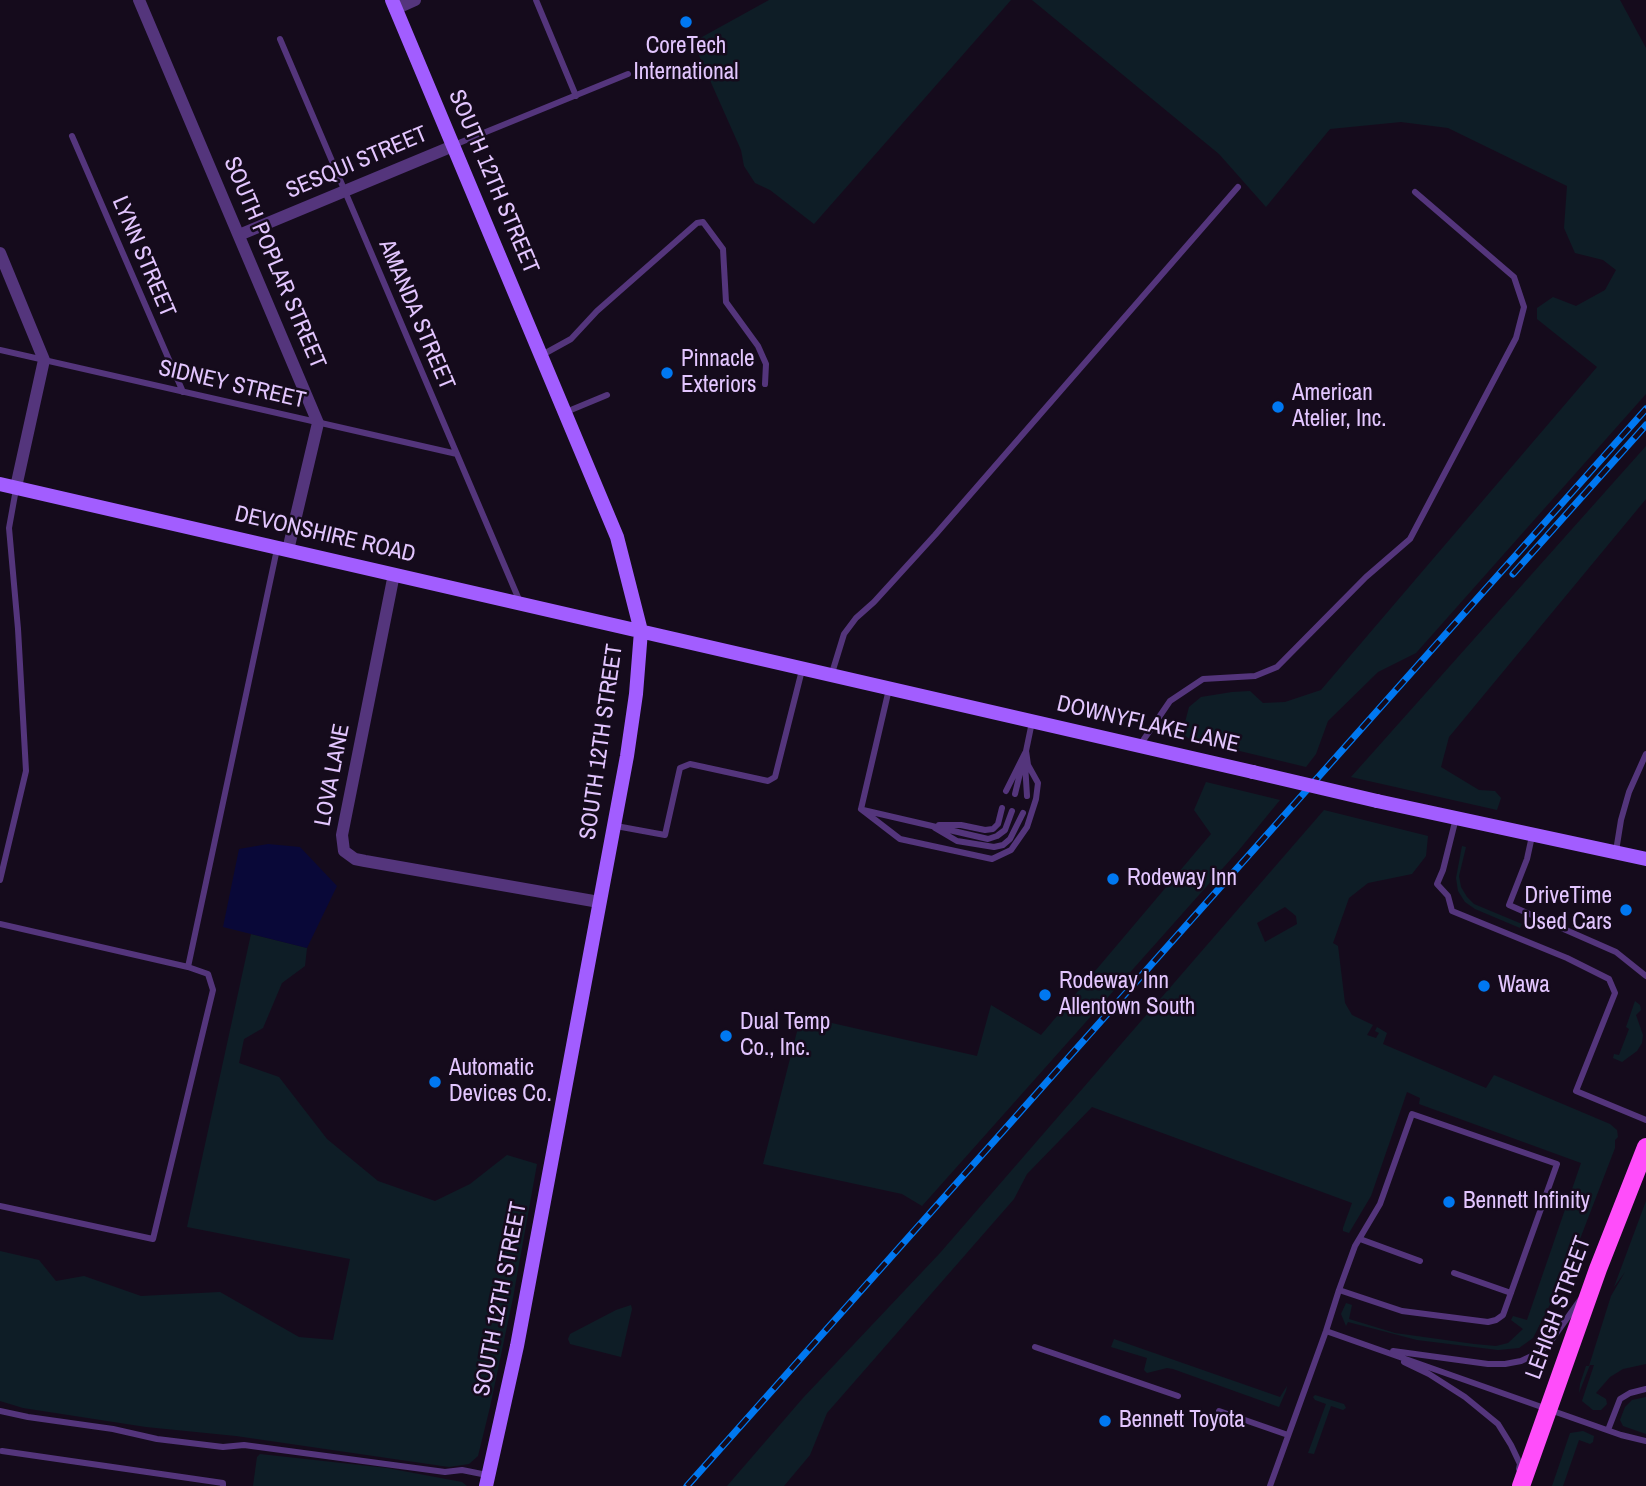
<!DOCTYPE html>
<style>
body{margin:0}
canvas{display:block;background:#150b1c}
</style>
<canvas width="1646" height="1486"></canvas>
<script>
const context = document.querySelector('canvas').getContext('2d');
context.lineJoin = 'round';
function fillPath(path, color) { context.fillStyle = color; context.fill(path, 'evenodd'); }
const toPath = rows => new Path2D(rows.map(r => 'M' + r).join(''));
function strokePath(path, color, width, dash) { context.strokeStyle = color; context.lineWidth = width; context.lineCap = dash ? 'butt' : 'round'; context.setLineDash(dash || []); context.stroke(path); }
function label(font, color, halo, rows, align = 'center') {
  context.font = font + ' "Archivo Narrow",sans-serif'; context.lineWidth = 5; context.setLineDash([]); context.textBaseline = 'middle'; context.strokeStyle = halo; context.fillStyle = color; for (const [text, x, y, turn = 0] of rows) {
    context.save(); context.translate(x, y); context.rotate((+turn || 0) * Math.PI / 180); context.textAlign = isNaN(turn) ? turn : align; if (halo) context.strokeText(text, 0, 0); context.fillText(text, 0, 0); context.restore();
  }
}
const green = toPath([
 [769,0,1011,0,814,224,770,190,755,183,744,166,741,150,693,42],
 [1032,0,1620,0,1646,48,1646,394,1416,653,1378,672,1328,721,1316,754,1306,767,1190,739,1182,734,1189,707,1201,697,1232,692,1250,691,1263,703,1285,702,1321,690,1597,367,1537,319,1537,308,1553,297,1576,306,1605,290,1616,270,1603,260,1575,253,1564,228,1567,186,1448,128,1401,122,1330,129,1266,207,1219,154],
 [1646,446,1646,499,1449,737,1441,767,1479,790,1495,791,1501,798,1497,810,1351,777],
 [1206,782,1280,800,1239,850,922,1206,902,1194,763,1164,801,1016,977,1056,991,1005,1041,1035,1211,834,1194,810],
 [1324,810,1428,836,1426,856,1412,874,1368,883,1349,898,1333,943,1338,946,1345,1003,1352,1015,1373,1025,1367,1035,1376,1038,1379,1033,1375,1031,1377,1027,1387,1033,1383,1044,1486,1088,1494,1075,1610,1124,1617,1130,1618,1137,1615,1140,1615,1148,1570,1265,1533,1338,1519,1348,1498,1350,1417,1340,1348,1322,1346,1326,1341,1314,1346,1303,1352,1305,1349,1319,1395,1333,1474,1344,1496,1346,1508,1343,1523,1329,1511,1320,1513,1316,1527,1320,1581,1163,1419,1104,1420,1098,1407,1092,1371,1196,1349,1233,1343,1231,1343,1228,1352,1203,1092,1107,1027,1174,1014,1199,827,1413,810,1455,784,1486,727,1486,803,1398,940,1253],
 [1285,907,1296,916,1297,924,1265,942,1257,923],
 [1462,846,1466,847,1459,876,1461,887,1467,897,1474,904,1522,924,1520,928,1475,909,1465,902,1458,891,1456,878],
 [251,934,307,948,305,966,282,983,263,1028,244,1039,239,1063,279,1077,327,1139,378,1181,435,1201,470,1184,507,1155,537,1164,513,1298,490,1407,478,1456,469,1464,449,1467,236,1436,146,1427,23,1408,0,1401,0,1251,39,1260,56,1281,84,1276,141,1296,220,1292,299,1337,333,1340,350,1259,187,1227],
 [1635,1001,1640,1005,1641,1010,1636,1015,1643,1035,1642,1043,1637,1051,1622,1062,1613,1058,1614,1054,1619,1055,1629,1029,1626,1027],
 [1646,1201,1646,1364,1623,1369,1610,1377,1596,1393,1606,1399,1607,1404,1601,1410,1593,1410,1582,1401,1594,1365,1590,1365,1579,1393,1580,1384,1586,1366,1589,1366,1611,1296,1625,1272,1614,1287],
 [631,1305,632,1309,621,1357,570,1344,568,1339,570,1334,616,1310],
 [1114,1339,1280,1397,1287,1386,1286,1391,1279,1407,1173,1369,1167,1368,1147,1373,1144,1370,1147,1358,1111,1347],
 [1315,1395,1344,1404,1346,1408,1343,1410,1331,1406,1314,1454,1308,1453,1326,1404,1315,1400,1313,1397],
 [1646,1397,1646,1434,1623,1426,1620,1420,1625,1407,1632,1400],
 [1583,1431,1594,1436,1593,1442,1590,1444,1579,1440,1563,1486,1552,1486,1570,1433],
 [260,1454,387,1468,462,1482,467,1486,253,1486,257,1457]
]);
const water = toPath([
 [268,844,300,847,337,886,307,948,223,927,239,849]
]);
const lane = toPath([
 [536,0,576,96],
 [280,39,520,602],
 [72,136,183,392],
 [454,145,628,74],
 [0,350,457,454],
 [542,355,571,339,597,311,697,223,703,222,723,249,726,302,758,346,766,364,765,384],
 [566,412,607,395],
 [832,673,844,634,856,618,874,602,935,535,1238,187],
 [1140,745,1170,701,1203,679,1255,676,1277,667,1366,577,1410,539,1516,338,1524,307,1514,277,1415,192],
 [1025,763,1027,796],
 [1006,791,1025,753],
 [1015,794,1022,765],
 [861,809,900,839,992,859,1011,850,1027,827,1036,799,1038,783,1028,765,1026,751,1032,722],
 [861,809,889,689],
 [863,810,988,839,997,836,1005,830,1012,811],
 [1456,818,1443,870,1437,884,1448,896,1452,911,1567,958,1609,979,1615,993,1576,1091,1646,1120],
 [939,825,961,825,985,830,993,829,998,824,1002,808],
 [616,826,665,835,680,768,690,764,768,781,775,777,802,670],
 [935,828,957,841,994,847,1003,845,1010,839,1023,813],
 [1532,836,1527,859,1509,905,1616,952,1646,976],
 [1616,851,1621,820,1629,792,1646,754],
 [0,880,26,771,18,629,9,528,16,489],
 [0,924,188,967,277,549],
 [0,1206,153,1239,213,990,208,974,188,967],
 [1360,1239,1420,1261],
 [1454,1273,1511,1293],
 [1326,1331,1621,1435,1646,1441],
 [1035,1347,1178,1396],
 [1393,1351,1488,1364,1505,1364,1521,1361,1536,1354,1548,1345,1580,1300],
 [1404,1362,1429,1374,1465,1397,1498,1424,1511,1445,1520,1464,1519,1469],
 [0,1411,28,1417,113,1429,157,1439,223,1447,244,1445,445,1472,462,1470,487,1475],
 [1219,1411,1288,1435],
 [1608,1430,1620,1399,1630,1393,1646,1389],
 [2,1451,223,1483,223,1486],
 [1270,1486,1326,1331,1339,1290,1355,1246,1380,1204,1412,1114,1557,1164,1503,1315,1496,1320,1488,1322,1402,1311,1339,1290]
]);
const street = toPath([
 [139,0,318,423,288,550],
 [395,9,415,0],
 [239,235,453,146],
 [0,253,44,360,16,487],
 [394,574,342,835,344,851,355,859,365,861,599,902]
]);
const secondary = toPath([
 [392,0,617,537,641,631,636,694,627,756,517,1346,486,1486],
 [0,484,1253,772],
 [1377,801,1646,859]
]);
const primary = toPath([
 [1521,1486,1598,1269,1646,1147]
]);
const rail = toPath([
 [1513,574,1646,425],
 [687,1486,1646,409]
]);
const secondaryBridge = toPath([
 [1253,772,1377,801]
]);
const markers = [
 [686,22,7,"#0078f1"],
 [667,373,7,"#0078f1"],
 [1278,407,7,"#0078f1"],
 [1113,879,7,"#0078f1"],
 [1626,910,7,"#0078f1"],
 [1484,986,7,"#0078f1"],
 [1045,995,7,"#0078f1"],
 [726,1036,7,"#0078f1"],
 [435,1082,7,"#0078f1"],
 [1449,1202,7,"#0078f1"],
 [1105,1421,7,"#0078f1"]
];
const poiNames = [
 ["CoreTech",686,47,"center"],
 ["International",686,73,"center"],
 ["Pinnacle",681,360],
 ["Exteriors",681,386],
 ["American",1292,394],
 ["Atelier, Inc.",1292,420],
 ["Rodeway Inn",1127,879],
 ["DriveTime",1612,897,"right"],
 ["Used Cars",1612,923,"right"],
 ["Rodeway Inn",1059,982],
 ["Allentown South",1059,1008],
 ["Wawa",1498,986],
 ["Dual Temp",740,1023],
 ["Co., Inc.",740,1049],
 ["Automatic",449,1069],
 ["Devices Co.",449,1095],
 ["Bennett Infinity",1463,1202],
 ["Bennett Toyota",1119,1421]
];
const streetNames = [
 ["SESQUI STREET",357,163,-23],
 ["SOUTH 12TH STREET",493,182,67],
 ["LYNN STREET",143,257,67],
 ["SOUTH POPLAR STREET",274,263,67],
 ["AMANDA STREET",416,315,67],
 ["SIDNEY STREET",232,385,13],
 ["DEVONSHIRE ROAD",325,535,13],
 ["DOWNYFLAKE LANE",1148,725,13],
 ["SOUTH 12TH STREET",602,742,-82],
 ["LOVA LANE",333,775,-79],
 ["SOUTH 12TH STREET",501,1299,-79],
 ["LEHIGH STREET",1559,1308,-70]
];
fillPath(green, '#0e1d26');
fillPath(water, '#090838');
strokePath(lane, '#54357c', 6);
strokePath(street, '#54357c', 12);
strokePath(secondary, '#a25dff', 14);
strokePath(primary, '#ff4dfa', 18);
strokePath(rail, '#0078f1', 7);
strokePath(rail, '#150b1c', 4.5, [13]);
strokePath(secondaryBridge, '#a25dff', 14);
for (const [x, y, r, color] of markers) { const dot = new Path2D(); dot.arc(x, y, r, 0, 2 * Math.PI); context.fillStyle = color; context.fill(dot); strokePath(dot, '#150b1c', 2.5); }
label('23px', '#e3c6ff', '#150b1c', poiNames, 'left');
label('23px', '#e3c6ff', '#150b1c', streetNames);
</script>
